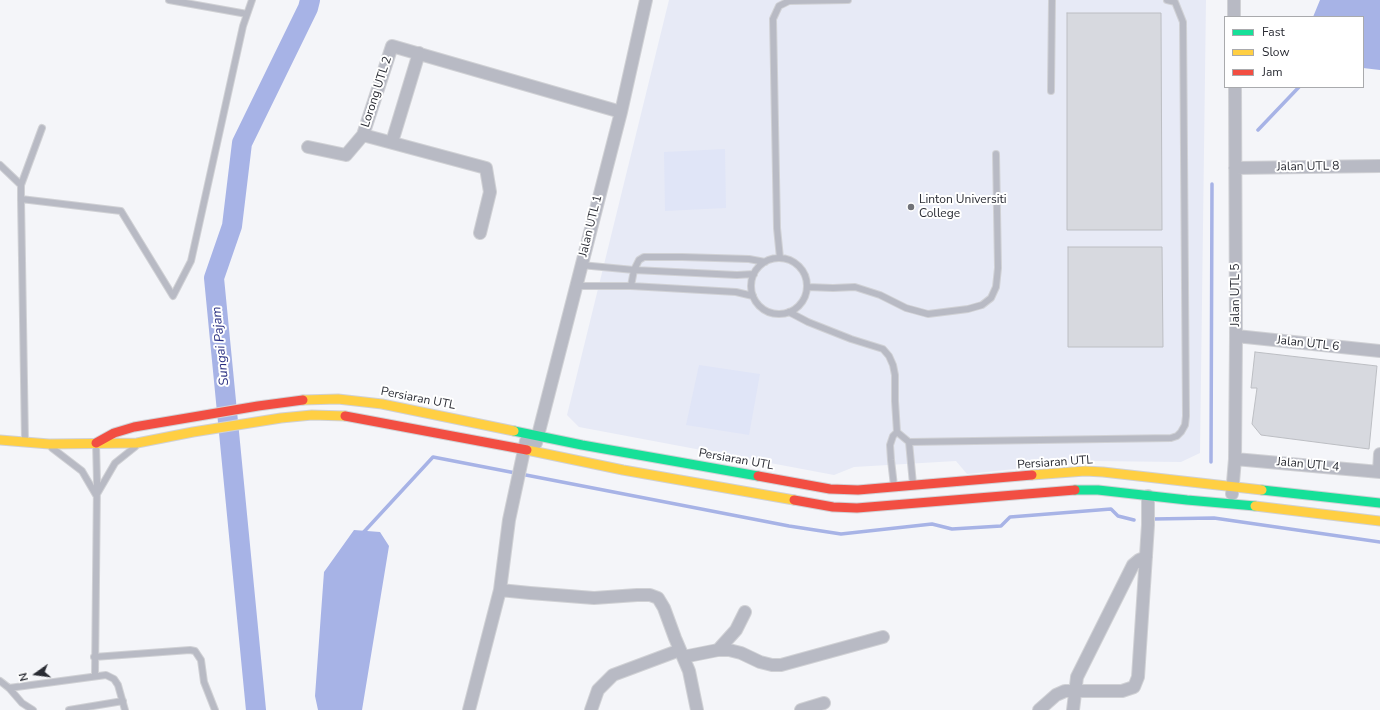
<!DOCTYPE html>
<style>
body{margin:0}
#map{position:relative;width:1380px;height:710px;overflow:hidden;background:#f4f5f9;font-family:"Nunito Sans",sans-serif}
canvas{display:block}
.legend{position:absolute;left:1224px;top:16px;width:140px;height:72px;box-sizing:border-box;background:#fff;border:1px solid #a9aaad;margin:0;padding:5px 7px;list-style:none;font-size:12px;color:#292b33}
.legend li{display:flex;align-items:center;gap:8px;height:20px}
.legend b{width:20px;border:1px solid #a9aaad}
.north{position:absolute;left:16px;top:654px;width:40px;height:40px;-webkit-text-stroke:3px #fff;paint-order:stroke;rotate:256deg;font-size:11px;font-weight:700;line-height:16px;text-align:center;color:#292b33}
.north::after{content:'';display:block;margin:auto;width:14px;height:18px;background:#292b33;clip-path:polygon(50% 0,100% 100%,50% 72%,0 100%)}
</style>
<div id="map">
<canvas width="1380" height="710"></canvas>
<ul class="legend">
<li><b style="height:5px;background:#16e098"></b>Fast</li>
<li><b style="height:5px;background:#ffcf43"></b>Slow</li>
<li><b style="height:5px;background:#f24e42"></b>Jam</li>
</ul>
<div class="north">N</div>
</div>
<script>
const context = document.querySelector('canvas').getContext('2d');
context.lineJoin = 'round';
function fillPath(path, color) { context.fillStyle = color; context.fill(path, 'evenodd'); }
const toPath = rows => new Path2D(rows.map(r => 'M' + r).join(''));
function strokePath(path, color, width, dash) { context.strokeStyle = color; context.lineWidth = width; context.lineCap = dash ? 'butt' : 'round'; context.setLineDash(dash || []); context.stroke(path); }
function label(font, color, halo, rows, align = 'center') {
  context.font = font + ' "Nunito Sans",sans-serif'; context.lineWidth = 4; context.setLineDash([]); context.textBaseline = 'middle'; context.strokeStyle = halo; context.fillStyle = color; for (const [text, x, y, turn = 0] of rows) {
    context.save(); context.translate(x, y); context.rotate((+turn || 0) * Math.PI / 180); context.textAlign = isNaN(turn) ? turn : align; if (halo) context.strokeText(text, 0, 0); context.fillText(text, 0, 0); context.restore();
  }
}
const built = toPath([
 [669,0,1206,0,1200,453,1181,462,1090,461,967,474,956,461,854,467,834,475,579,427,567,415]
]);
const green = toPath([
 [725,149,726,208,665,211,664,152],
 [699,365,760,374,749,435,686,425]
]);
const water = toPath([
 [1320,0,1380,0,1380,70,1363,68,1363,17,1313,17],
 [354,530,380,532,389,546,362,710,318,710,315,696,324,572]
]);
const stream = toPath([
 [1258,130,1299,87],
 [1211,462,1212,184],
 [1153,519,1214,518,1380,542],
 [361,535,433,457,789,526,841,534,932,524,952,529,1001,526,1010,517,1111,509,1118,516,1134,520]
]);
const river = toPath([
 [256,710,214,278,232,226,242,143,308,8,310,0]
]);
const building = toPath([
 [1067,13,1161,13,1162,230,1067,230,1067,13],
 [1068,247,1162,247,1163,347,1068,347,1068,247],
 [1255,352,1377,366,1369,449,1261,435,1252,424,1257,388,1251,388,1255,352]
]);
const lane = toPath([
 [169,0,247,14],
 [1051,91,1052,0],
 [0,165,21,185,21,199,25,441],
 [21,185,42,128],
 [21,199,121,211,173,296,191,261,243,26,252,0],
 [780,258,777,228,773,19,779,6,789,1,848,0],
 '751 286a28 28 0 1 1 56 0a28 28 0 1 1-56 0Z',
 [581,265,634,270,737,275,754,274],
 [576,286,631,286,736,292,753,296],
 [631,286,634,270,639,260,644,257,682,257,749,259,765,262],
 [807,287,833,288,855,287,880,295,906,308,928,314,968,309,982,305,991,298,996,287,998,268,996,154],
 [789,312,808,322,851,339,883,349,889,356,893,365,895,375,895,401,897,432,909,442,1171,438,1177,436,1181,432,1185,425,1186,416,1183,22,1175,2,1167,0],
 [909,442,913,484],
 [52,448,82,471,96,495],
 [894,486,891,460,890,445,893,436,897,432],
 [97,494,115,463,135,447],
 [94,657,190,650,195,651,201,660,204,682,215,710],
 [95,676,97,482,96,443],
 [0,681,9,688,22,703,33,710],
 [9,688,106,675,114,679,118,685,125,710],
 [69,710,123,701]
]);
const street = toPath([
 [1234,0,1234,17],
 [363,135,486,168,490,192,480,233],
 [392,142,419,53],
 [308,147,346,155,363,135,392,46,621,112],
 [1235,168,1380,166],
 [1236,336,1380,351],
 [536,443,621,112,646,0],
 [1235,459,1380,472],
 [1379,472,1380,454],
 [1232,494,1235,459,1236,336,1235,87],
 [500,590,530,593,594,598,637,595,650,595,658,598,664,608,675,638,689,671,697,710],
 [718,650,729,650,741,653,760,662,772,665,781,665,883,637],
 [683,657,718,650,736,630,745,612],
 [469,710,500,590,509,520,526,441],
 [591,710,598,690,613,675,680,650],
 [801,710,824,703],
 [1039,710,1056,695,1065,691,1122,691,1134,687,1138,677,1148,525,1148,496],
 [1073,710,1077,677,1133,565,1139,560,1146,557]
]);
const fast = toPath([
 [514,431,582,445,758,476],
 [1075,490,1098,490,1187,500,1255,506],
 [1262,490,1380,503]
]);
const slow = toPath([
 [303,400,338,399,382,404,514,431],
 [0,440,49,444,137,443,193,432,281,418,312,415,345,416],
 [527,450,623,470,794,500],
 [1032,475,1085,471,1103,472,1262,490],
 [1255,506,1380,521]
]);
const jam = toPath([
 [345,416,527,450],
 [96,443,114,433,134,427,258,406,303,400],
 [758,476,830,489,858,490,1032,475],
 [794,500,833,507,857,508,1075,490]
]);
const markers = [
 [911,207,4,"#707278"]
];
const streetNames = [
 ["Lorong UTL 2",377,92,-72],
 ["Jalan UTL 8",1308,167,-1],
 ["Jalan UTL 1",591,226,-76],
 ["Jalan UTL 5",1236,295,-90],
 ["Jalan UTL 6",1308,344,6],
 ["Persiaran UTL",418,399,11],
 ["Persiaran UTL",736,460,10],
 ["Persiaran UTL",1055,463,-4],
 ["Jalan UTL 4",1308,465,5]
];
const poiNames = [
 ["Linton Universiti",919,200],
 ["College",919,214]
];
const waterNames = [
 ["Sungai Pajam",221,346,-96]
];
fillPath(built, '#e7eaf6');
fillPath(green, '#e0e5f7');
fillPath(water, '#a7b3e6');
strokePath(stream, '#a7b3e6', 3.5);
strokePath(river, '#a7b3e6', 20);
fillPath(building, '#d7d9df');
strokePath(building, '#bcbec3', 1);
strokePath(lane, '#d0d1d5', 8);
strokePath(street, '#d0d1d5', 14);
strokePath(fast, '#d0d1d5', 11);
strokePath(slow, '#d0d1d5', 11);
strokePath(jam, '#d0d1d5', 11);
strokePath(lane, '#b8bac4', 6);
strokePath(street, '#b8bac4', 12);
strokePath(fast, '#16e098', 9);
strokePath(slow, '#ffcf43', 9);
strokePath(jam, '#f24e42', 9);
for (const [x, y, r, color] of markers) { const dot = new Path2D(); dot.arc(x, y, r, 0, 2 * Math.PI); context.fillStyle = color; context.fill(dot); strokePath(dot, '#fff', 1.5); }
label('12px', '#292b33', '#fff', streetNames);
label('12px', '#292b33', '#fff', poiNames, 'left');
label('italic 13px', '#272d80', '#fff', waterNames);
</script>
